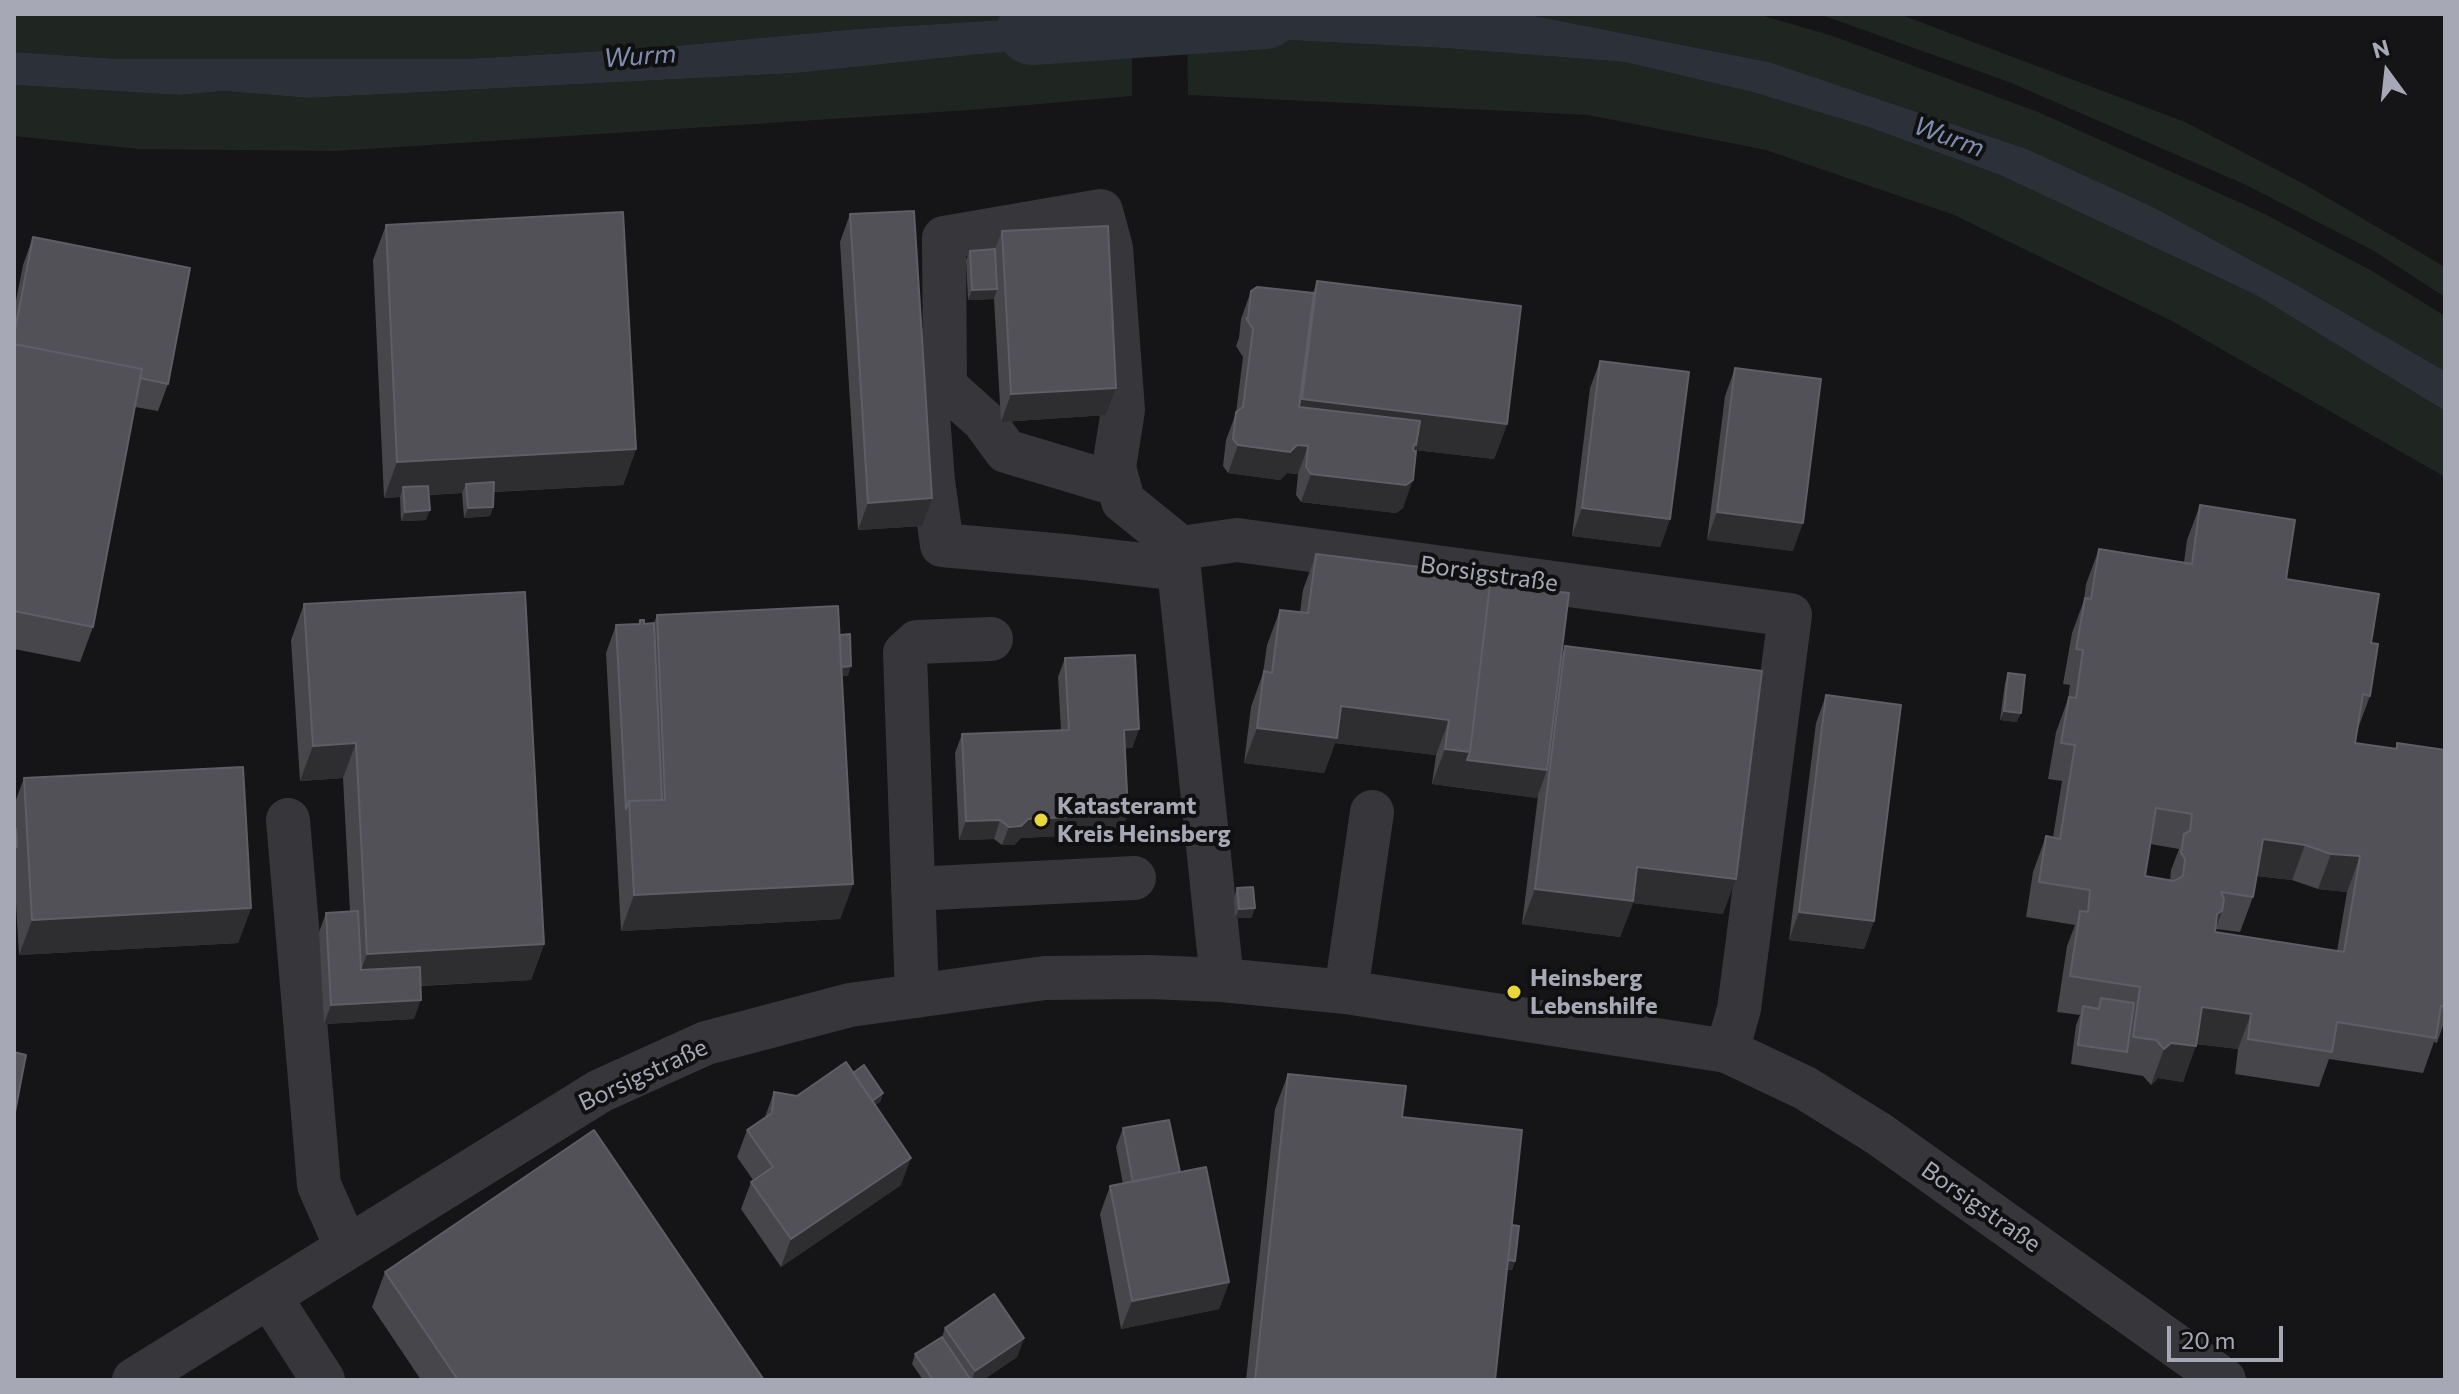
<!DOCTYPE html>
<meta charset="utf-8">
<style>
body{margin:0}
#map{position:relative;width:2459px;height:1394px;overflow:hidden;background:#151416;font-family:Commissioner,sans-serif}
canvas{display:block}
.frame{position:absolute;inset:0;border:16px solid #a7a8b6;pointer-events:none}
.north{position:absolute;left:2347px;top:32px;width:80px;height:80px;-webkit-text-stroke:6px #101011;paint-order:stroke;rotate:345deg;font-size:22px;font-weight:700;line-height:32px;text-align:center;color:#a7a8b6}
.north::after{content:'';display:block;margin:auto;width:28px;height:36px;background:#a7a8b6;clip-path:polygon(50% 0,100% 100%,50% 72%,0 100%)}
.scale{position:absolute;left:2167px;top:1326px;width:116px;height:36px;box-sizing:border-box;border:4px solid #a7a8b6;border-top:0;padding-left:10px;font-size:24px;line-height:28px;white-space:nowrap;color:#a7a8b6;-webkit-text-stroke:6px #101011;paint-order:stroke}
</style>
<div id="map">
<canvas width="2459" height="1394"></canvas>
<div class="frame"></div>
<div class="north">N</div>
<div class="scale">20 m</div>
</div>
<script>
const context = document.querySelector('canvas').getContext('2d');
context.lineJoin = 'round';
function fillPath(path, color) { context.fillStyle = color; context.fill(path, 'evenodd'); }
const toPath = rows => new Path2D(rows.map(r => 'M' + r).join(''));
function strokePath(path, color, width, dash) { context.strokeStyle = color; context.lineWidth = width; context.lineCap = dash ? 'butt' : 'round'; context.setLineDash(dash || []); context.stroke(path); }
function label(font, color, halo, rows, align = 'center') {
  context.font = font + ' Commissioner,sans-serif'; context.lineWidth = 8; context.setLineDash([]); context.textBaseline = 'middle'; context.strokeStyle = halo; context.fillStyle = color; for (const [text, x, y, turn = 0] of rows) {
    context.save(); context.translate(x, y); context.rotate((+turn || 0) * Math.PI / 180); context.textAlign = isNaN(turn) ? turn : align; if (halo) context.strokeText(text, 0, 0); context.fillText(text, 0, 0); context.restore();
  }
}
const green = toPath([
 [14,14,1100,14,856,29,653,48,464,59,346,60,120,59,14,52],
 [1525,14,1757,14,1833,36,2038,112,2263,213,2372,271,2445,316,2445,371,2295,284,2155,208,2027,149,1769,62],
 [1819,14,1899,14,2185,122,2304,184,2445,267,2445,297,2374,251,2246,185,2009,82],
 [1187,35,1443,48,1624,62,1752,92,1868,127,2000,175,2256,295,2445,411,2445,477,2172,321,1954,215,1766,150,1588,115,1188,95],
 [1132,44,1132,96,970,110,336,151,139,149,14,136,14,85,180,95,223,91,309,98,797,73,981,54]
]);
const water = toPath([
 [1100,14,1127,14,1132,44,981,54,797,73,309,98,223,91,180,95,14,85,14,52,120,59,464,59,653,48,856,29],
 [1181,14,1525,14,1769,62,2027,149,2155,208,2295,284,2445,371,2445,411,2256,295,2000,175,1868,127,1752,92,1624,62,1443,48,1187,35]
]);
const river = toPath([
 [1032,30,1265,14]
]);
const minor = toPath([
 [923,351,933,481,942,545,1075,557,1179,569],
 [1119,485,1006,451,984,421,945,386,944,238,1101,211,1111,248,1123,410,1114,467,1123,501,1181,548],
 [288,820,319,1185,347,1248],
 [913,889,1134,878],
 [1222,980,1179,569,1181,548,1237,540,1790,615,1739,1009,1727,1051],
 [1346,992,1372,812],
 [917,996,905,653,917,642,991,639],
 [269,1296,323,1380],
 [134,1380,600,1091,706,1043,850,1005,1045,978,1149,977,1222,980,1346,992,1727,1051,1805,1088,1879,1134,2224,1380]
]);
const wall = toPath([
 [850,214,922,526,858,530,840,242],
 [386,225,636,449,623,485,494,492,493,507,490,516,464,518,462,493,429,495,426,520,401,521,400,497,384,498,373,260],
 [1002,231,1116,388,1106,415,1001,422,994,299,968,300,966,260,970,251,995,249],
 [33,237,168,384,158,411,135,407,93,627,80,662,14,649,14,311,23,265],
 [1317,281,1507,424,1494,459,1415,450,1403,508,1396,513,1301,502,1296,495,1298,474,1287,473,1280,480,1228,473,1223,466,1226,440,1236,413,1243,357,1236,346,1239,338,1241,319,1251,291,1313,293],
 [1600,361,1670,519,1660,547,1572,536,1590,388],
 [1735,368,1793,551,1707,540,1725,396],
 [2200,505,2286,579,2371,643,2370,696,2357,731,2355,743,2395,749,2397,743,2445,984,2445,1020,2437,1043,2434,1042,2423,1073,2329,1059,2319,1087,2235,1074,2238,1049,2196,1044,2183,1082,2158,1078,2151,1085,2143,1076,2071,1064,2076,1025,2080,1015,2057,1012,2067,946,2075,925,2026,917,2033,872,2046,836,2053,837,2062,781,2048,779,2056,732,2068,699,2070,685,2063,684,2072,633,2084,600,2086,584,2099,549,2184,562,2187,540],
 [2150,844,2179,849,2171,870,2170,881,2145,876],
 [2256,876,2292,880,2318,889,2347,892,2337,951,2215,932,2216,929,2240,932,2253,897],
 [1316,554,1490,584,1562,655,1565,646,1723,914,1633,903,1620,937,1522,924,1538,796,1537,798,1432,784,1436,755,1335,743,1324,773,1244,763,1251,707,1263,673,1267,645,1280,610,1300,612,1303,590],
 [304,604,544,944,531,980,420,986,414,1019,324,1024,319,932,326,913,350,911,343,778,300,781,291,640],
 [657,615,840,635,848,676,842,676,853,884,840,919,621,931,606,653,616,625,638,624,640,620,644,624,654,623],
 [1065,658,1139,729,1132,748,1125,748,1121,833,1021,838,1014,845,1002,845,994,839,959,840,955,753,962,734,1061,730,1058,677],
 [2008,673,2017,722,2000,720,2005,683],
 [1826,695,1874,921,1864,949,1789,940,1816,723],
 [24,778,251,908,238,943,19,955,14,869,14,805],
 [1237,888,1255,908,1251,918,1235,918,1234,898],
 [853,1073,883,1093,880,1102,875,1105,901,1185,781,1267,741,1209,751,1182,753,1180,737,1157,747,1130,765,1117,774,1092,797,1096],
 [1288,1074,1402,1117,1512,1225,1515,1261,1512,1270,1507,1270,1495,1380,1246,1380,1275,1109],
 [1123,1128,1180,1172,1229,1282,1219,1309,1121,1329,1100,1214,1110,1186,1123,1184,1116,1147],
 [385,1272,764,1380,421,1380,372,1307],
 [945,1328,1024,1338,1017,1357,983,1380,923,1380,912,1364,915,1354,942,1337]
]);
const shadedWall = toPath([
 [997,289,994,299,968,300,972,290],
 [1116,388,1106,415,1001,422,1011,394],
 [1302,399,1507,424,1494,459,1415,450,1406,472,1289,434],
 [1238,445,1297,445,1308,446,1298,474,1287,473,1280,480,1228,473],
 [636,449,623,485,467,493,466,484,462,493,404,496,403,487,400,497,384,498,397,462],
 [1311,474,1413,480,1403,508,1396,513,1301,502],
 [932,498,922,526,858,530,868,503],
 [493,507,490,516,464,518,468,508],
 [1582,508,1670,519,1660,547,1572,536],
 [430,510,426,520,401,521,405,512],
 [1717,512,1803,523,1793,551,1707,540],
 [851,666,848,676,831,677,835,667],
 [1341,706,1449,720,1436,755,1335,743,1324,773,1244,763,1257,728],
 [2004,711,2021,713,2017,722,2000,720],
 [1139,729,1132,748,1117,749,1124,730],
 [356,743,343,778,300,781,313,746],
 [1445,749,1470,752,1457,787,1432,784],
 [1467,760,1547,770,1537,798,1457,787],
 [1128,814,1121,833,1021,838,1014,845,1002,845,1009,827,1028,819],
 [1000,820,994,839,959,840,966,821],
 [2263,839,2305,845,2292,880,2250,875],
 [2331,854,2360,856,2347,892,2318,889],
 [1637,867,1736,879,1723,914,1633,903,1620,937,1522,924,1535,889],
 [853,884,840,919,621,931,634,895],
 [251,908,238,943,19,955,32,920],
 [1255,908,1251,918,1235,918,1239,909],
 [2222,911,2209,947,2217,914],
 [1799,912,1874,921,1864,949,1789,940],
 [544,944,531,980,354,989,367,954],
 [421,1000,414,1019,324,1024,331,1005],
 [2202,1007,2251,1014,2238,1049,2189,1043],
 [2171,1043,2196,1046,2183,1082,2158,1078,2151,1085,2164,1049],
 [883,1093,880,1102,864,1113,868,1104],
 [911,1158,901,1185,781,1267,791,1239],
 [1501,1259,1515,1261,1512,1270,1498,1269],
 [1229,1282,1219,1309,1121,1329,1132,1301],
 [1024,1338,1017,1357,983,1380,972,1380,975,1371]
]);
const building = toPath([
 [914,211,932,498,868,503,850,214,914,211],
 [623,212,636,449,397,462,386,225,623,212],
 [1108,226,1116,388,1011,394,1002,231,1108,226],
 [33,237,190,268,168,384,140,378,142,369,14,344,14,335,33,237],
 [995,249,997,289,972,290,970,251,995,249],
 [1317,281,1521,306,1507,424,1302,399,1317,281],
 [1257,287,1314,293,1299,407,1420,421,1416,445,1414,444,1413,451,1416,451,1413,480,1406,485,1311,474,1306,467,1308,446,1297,445,1290,452,1238,445,1233,439,1236,412,1243,407,1253,329,1246,318,1248,318,1251,291,1257,287],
 [14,344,142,369,93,627,14,611,14,344],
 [1600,361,1689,372,1670,519,1582,508,1600,361],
 [1735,368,1821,379,1803,523,1717,512,1735,368],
 [494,482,493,507,468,508,466,484,494,482],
 [428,486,430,510,405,512,403,487,428,486],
 [2200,505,2295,520,2286,579,2379,594,2371,643,2378,644,2370,696,2363,694,2355,743,2397,749,2397,743,2445,750,2445,1006,2441,1006,2436,1038,2337,1022,2332,1052,2248,1039,2251,1014,2202,1007,2196,1046,2171,1043,2164,1049,2156,1040,2133,1037,2140,987,2070,976,2080,911,2088,912,2090,890,2039,882,2046,836,2060,839,2075,745,2061,743,2069,697,2076,698,2083,650,2076,649,2085,598,2091,599,2099,549,2192,564,2200,505],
 [2156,808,2192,814,2190,831,2184,834,2181,853,2185,859,2183,876,2174,881,2145,876,2156,808],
 [2263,839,2305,845,2331,854,2360,856,2344,952,2215,932,2217,914,2222,911,2224,899,2221,892,2253,897,2263,839],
 [1316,554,1491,576,1470,752,1445,749,1449,720,1341,706,1337,738,1257,728,1264,671,1272,673,1280,610,1308,613,1316,554],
 [1490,584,1569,593,1547,770,1467,760,1470,752,1490,584],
 [525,592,544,944,367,954,356,743,313,746,304,604,525,592],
 [838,606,853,884,634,895,629,801,665,800,657,615,838,606],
 [640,620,644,620,644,624,654,623,662,800,629,801,626,809,616,625,640,624,640,620],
 [850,634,851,666,841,667,840,635,850,634],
 [1565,646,1762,671,1736,879,1637,867,1633,901,1535,889,1565,646],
 [1135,655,1139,729,1124,730,1128,814,1028,819,1021,826,1009,827,1000,820,966,821,962,734,1069,730,1065,658,1135,655],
 [2008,673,2025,675,2021,713,2004,711,2008,673],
 [1826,695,1901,705,1874,921,1799,912,1826,695],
 [243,767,251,908,32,920,24,778,243,767],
 [14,829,16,829,17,847,14,847,14,829],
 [1253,887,1255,908,1239,909,1237,888,1253,887],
 [358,911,361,970,420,967,421,1000,331,1005,326,913,358,911],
 [2101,998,2134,1003,2127,1052,2078,1045,2083,1006,2099,1009,2101,998],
 [14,1052,26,1055,14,1117,14,1052],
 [846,1062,911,1158,791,1239,751,1182,773,1167,747,1130,772,1113,774,1092,797,1096,846,1062],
 [864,1065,883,1093,872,1101,853,1073,864,1065],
 [1288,1074,1406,1086,1402,1117,1522,1130,1495,1380,1255,1380,1288,1074],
 [1169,1120,1180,1172,1133,1182,1123,1128,1169,1120],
 [594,1130,764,1380,458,1380,385,1272,594,1130],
 [1206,1167,1229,1282,1132,1301,1110,1186,1206,1167],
 [1512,1225,1519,1226,1515,1261,1508,1260,1512,1225],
 [994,1294,1024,1338,975,1371,945,1328,994,1294],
 [942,1337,971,1380,933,1380,915,1354,942,1337]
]);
const markers = [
 [1041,820,8,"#e9d639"],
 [1514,992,8,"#e9d639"]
];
const streetNames = [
 ["Borsigstraße",1489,574,8],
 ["Borsigstraße",643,1075,-25],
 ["Borsigstraße",1981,1207,35]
];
const poiNames = [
 ["Katasteramt",1057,806],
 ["Kreis Heinsberg",1057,834],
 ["Heinsberg",1530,978],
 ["Lebenshilfe",1530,1006]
];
const waterNames = [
 ["Wurm",640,56,-4],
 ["Wurm",1949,137,20]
];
fillPath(green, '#1f2621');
fillPath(water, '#2b3039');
strokePath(river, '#2b3039', 70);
strokePath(minor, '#36363b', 44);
fillPath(wall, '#46464b');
fillPath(shadedWall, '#2e2e31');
fillPath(building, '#515157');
strokePath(building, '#5e5e66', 2);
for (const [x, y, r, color] of markers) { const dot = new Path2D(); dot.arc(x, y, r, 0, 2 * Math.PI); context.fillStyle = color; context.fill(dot); strokePath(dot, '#101011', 3); }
label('24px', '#a7a8b6', '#101011', streetNames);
label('bold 24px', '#a7a8b6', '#101011', poiNames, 'left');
label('italic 26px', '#7f8eaf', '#101011', waterNames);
</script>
